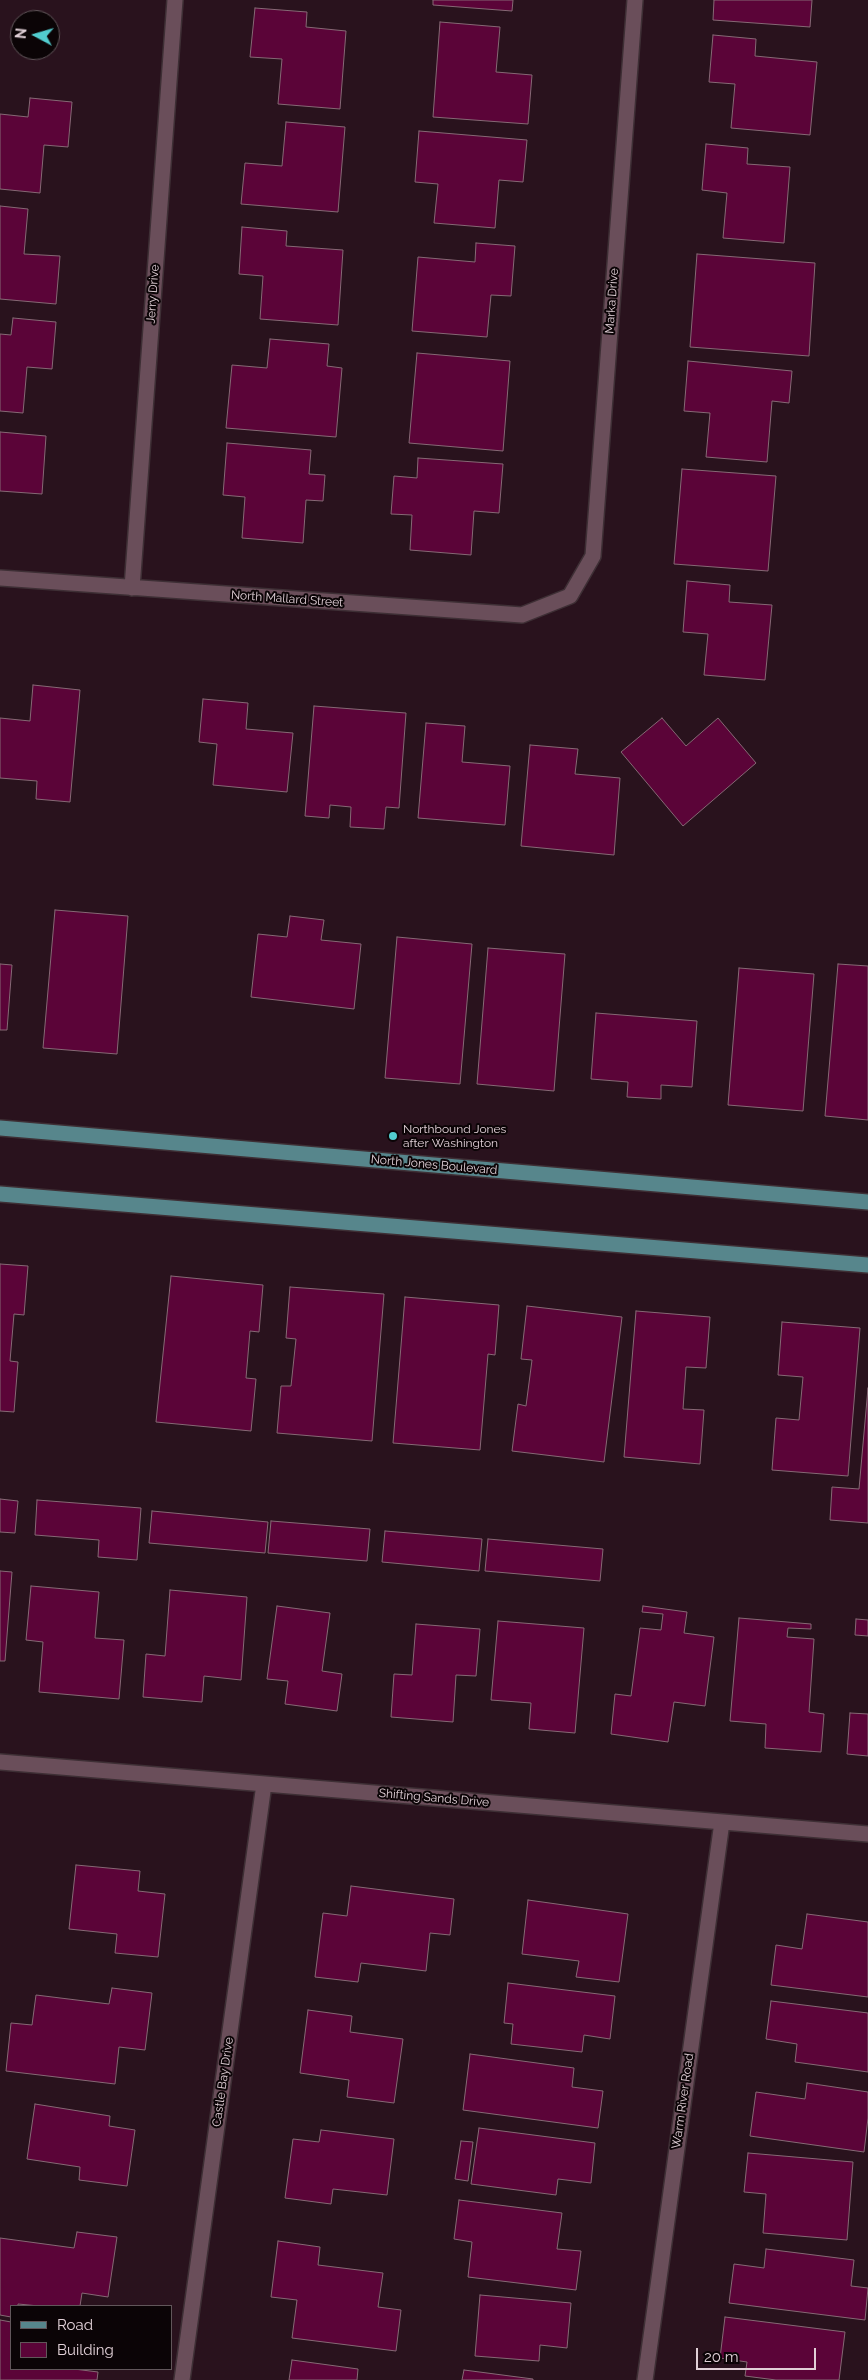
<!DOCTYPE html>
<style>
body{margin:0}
#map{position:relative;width:868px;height:2380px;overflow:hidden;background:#29121d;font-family:Raleway,sans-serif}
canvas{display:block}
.legend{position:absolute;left:10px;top:2305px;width:162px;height:65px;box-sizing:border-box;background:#0b0406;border:1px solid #61565a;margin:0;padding:6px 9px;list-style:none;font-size:15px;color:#e1d0d7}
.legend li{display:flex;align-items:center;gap:10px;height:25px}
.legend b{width:25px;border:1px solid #61565a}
.north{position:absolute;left:10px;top:10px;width:50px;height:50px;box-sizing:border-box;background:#0b0406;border:1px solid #61565a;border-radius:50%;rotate:276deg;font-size:14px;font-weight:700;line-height:20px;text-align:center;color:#e1d0d7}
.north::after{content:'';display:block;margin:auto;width:18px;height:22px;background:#52cdcf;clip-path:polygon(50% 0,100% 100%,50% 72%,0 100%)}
.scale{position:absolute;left:696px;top:2348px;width:120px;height:22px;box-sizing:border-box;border:2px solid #e1d0d7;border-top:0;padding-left:6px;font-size:15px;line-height:18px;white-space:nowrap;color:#e1d0d7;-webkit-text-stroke:4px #0b0406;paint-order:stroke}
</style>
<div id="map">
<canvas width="868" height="2380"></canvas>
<ul class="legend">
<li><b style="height:6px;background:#57868c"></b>Road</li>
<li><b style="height:14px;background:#5b0438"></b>Building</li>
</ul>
<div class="north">N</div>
<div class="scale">20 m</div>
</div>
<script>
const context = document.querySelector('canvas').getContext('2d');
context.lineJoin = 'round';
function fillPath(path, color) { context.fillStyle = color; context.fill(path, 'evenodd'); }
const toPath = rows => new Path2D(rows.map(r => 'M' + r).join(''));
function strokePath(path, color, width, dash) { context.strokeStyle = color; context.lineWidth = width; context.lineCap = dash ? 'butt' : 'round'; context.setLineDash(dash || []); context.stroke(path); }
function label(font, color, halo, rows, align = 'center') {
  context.font = font + ' Raleway,sans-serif'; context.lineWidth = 4; context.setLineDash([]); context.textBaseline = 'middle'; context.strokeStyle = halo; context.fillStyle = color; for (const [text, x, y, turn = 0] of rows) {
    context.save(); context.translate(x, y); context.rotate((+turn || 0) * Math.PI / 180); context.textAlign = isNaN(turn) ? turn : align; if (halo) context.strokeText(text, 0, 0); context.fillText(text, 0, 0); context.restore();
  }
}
const building = toPath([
 [433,0,513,0,512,11,433,5,433,0],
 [714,0,812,0,810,27,713,20,714,0],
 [255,8,307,12,306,27,346,31,340,109,278,104,282,59,250,57,255,8],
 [440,22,500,27,496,72,532,75,528,124,433,117,440,22],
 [713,35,756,39,755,56,817,62,810,135,731,128,735,84,709,82,713,35],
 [30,98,72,102,68,147,44,145,40,193,0,189,0,114,28,117,30,98],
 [286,122,345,127,338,212,241,204,245,163,282,166,286,122],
 [419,131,527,140,523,182,499,180,495,228,434,223,438,184,415,182,419,131],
 [706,144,748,148,747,164,790,167,784,243,723,238,727,193,702,190,706,144],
 [0,206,28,209,24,254,60,256,56,304,0,299,0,206],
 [242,227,287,231,286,246,343,250,338,325,260,319,263,276,239,274,242,227],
 [476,243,515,246,511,296,491,295,487,337,412,331,418,257,475,262,476,243],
 [697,254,815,263,809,356,690,347,697,254],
 [13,318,56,322,52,369,27,367,23,413,0,411,0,334,11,335,13,318],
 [270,339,329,344,327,366,342,368,336,437,226,428,232,365,267,368,270,339],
 [417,353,510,361,503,451,409,443,417,353],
 [688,361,792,371,789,403,772,401,767,462,706,457,710,413,684,411,688,361],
 [0,432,46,436,42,494,0,491,0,432],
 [227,443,311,450,309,474,325,475,323,501,306,500,303,543,242,538,245,497,223,495,227,443],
 [418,458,503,464,499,513,474,511,471,555,410,550,412,515,391,514,394,476,417,478,418,458],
 [682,469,776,476,768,571,674,564,682,469],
 [687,581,730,585,729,602,772,605,765,680,704,675,708,634,683,632,687,581],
 [33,685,80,690,70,802,36,799,37,781,0,778,0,718,30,721,33,685],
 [203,699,248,703,246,729,293,733,287,792,213,785,217,744,199,742,203,699],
 [314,706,406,713,399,808,386,807,384,829,350,827,351,807,330,805,329,818,305,816,314,706],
 [662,718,686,746,718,718,756,763,683,826,621,752,662,718],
 [426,723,465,726,462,762,510,766,505,825,418,818,426,723],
 [530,745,578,749,575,774,620,778,614,855,521,846,530,745],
 [55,910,128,916,117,1054,43,1048,55,910],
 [290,916,324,920,321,940,361,944,354,1009,251,997,258,934,287,937,290,916],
 [397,937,472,944,460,1084,385,1078,397,937],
 [488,948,565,954,554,1091,477,1084,488,948],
 [0,964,12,965,7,1030,0,1030,0,964],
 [838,964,868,966,868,1120,825,1116,838,964],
 [739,968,814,974,803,1111,728,1105,739,968],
 [596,1013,697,1021,692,1087,661,1085,661,1099,627,1097,628,1082,591,1079,596,1013],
 [0,1264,28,1266,24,1315,14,1314,10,1361,18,1362,14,1412,0,1411,0,1264],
 [171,1276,263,1285,259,1332,250,1331,246,1378,256,1379,251,1431,156,1422,171,1276],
 [290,1287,384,1294,372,1441,277,1433,281,1386,291,1386,296,1339,286,1338,290,1287],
 [405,1297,499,1305,495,1355,488,1354,480,1450,393,1443,405,1297],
 [527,1306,622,1317,604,1462,512,1451,518,1404,526,1406,532,1360,521,1359,527,1306],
 [636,1311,710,1317,706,1368,686,1367,683,1409,704,1410,700,1464,624,1457,636,1311],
 [782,1322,860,1328,848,1476,772,1470,776,1418,799,1420,803,1377,778,1375,782,1322],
 [868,1388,868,1523,830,1520,832,1487,859,1489,868,1388],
 [0,1499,18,1501,15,1533,0,1532,0,1499],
 [37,1500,141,1508,137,1560,98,1557,99,1540,35,1535,37,1500],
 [152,1511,268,1522,265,1553,149,1543,152,1511],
 [271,1521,370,1529,367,1561,268,1553,271,1521],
 [385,1531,482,1539,479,1571,382,1562,385,1531],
 [488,1539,603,1549,600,1581,485,1571,488,1539],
 [0,1571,12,1572,5,1661,0,1661,0,1571],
 [31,1586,99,1592,95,1638,124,1640,119,1699,39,1692,43,1642,26,1640,31,1586],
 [170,1590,247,1597,241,1680,204,1676,202,1702,143,1697,146,1654,165,1656,170,1590],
 [277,1606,330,1613,322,1671,342,1674,337,1711,285,1704,288,1681,267,1679,277,1606],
 [643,1606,687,1612,684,1633,714,1637,705,1706,674,1702,668,1742,611,1734,615,1694,631,1696,640,1628,661,1630,663,1614,642,1612,643,1606],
 [739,1618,811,1624,811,1629,788,1628,787,1637,814,1639,809,1712,824,1714,821,1752,765,1748,766,1724,730,1721,739,1618],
 [856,1619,868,1620,868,1636,855,1635,856,1619],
 [498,1621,584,1628,575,1733,529,1729,531,1703,491,1700,498,1621],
 [416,1624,480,1629,476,1676,456,1675,453,1722,391,1717,394,1674,412,1675,416,1624],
 [850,1713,868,1714,868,1756,847,1754,850,1713],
 [76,1865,140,1871,138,1891,165,1894,158,1957,115,1953,117,1934,69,1929,76,1865],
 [351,1886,454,1899,450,1935,430,1933,426,1971,361,1963,358,1982,315,1977,323,1913,347,1916,351,1886],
 [528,1900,628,1914,619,1982,576,1977,579,1961,522,1954,528,1900],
 [807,1914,868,1922,868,1997,771,1985,776,1945,802,1949,807,1914],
 [508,1983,615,1996,610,2039,584,2035,582,2052,511,2044,513,2024,504,2023,508,1983],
 [112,1988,152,1993,145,2050,119,2047,115,2084,6,2071,11,2023,32,2025,36,1995,109,2004,112,1988],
 [771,2001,868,2013,868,2072,795,2062,797,2044,766,2039,771,2001],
 [308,2010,352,2016,350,2032,403,2039,394,2103,347,2097,349,2080,300,2073,308,2010],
 [470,2054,574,2068,572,2087,603,2091,598,2128,463,2110,470,2054],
 [807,2083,868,2092,868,2118,864,2152,750,2136,756,2092,805,2099,807,2083],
 [35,2104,110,2116,109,2126,135,2130,127,2186,79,2180,80,2167,27,2159,35,2104],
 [479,2128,595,2143,591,2183,558,2179,556,2195,471,2184,479,2128],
 [321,2130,394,2139,387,2195,333,2189,331,2204,285,2198,293,2139,319,2142,321,2130],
 [461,2141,473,2142,468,2181,455,2179,461,2141],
 [748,2153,853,2162,847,2240,763,2233,766,2194,744,2192,748,2153],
 [459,2200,562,2213,557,2249,581,2251,576,2290,468,2277,472,2242,454,2239,459,2200],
 [77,2232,117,2237,108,2297,82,2293,80,2306,39,2306,18,2304,18,2306,11,2306,11,2317,0,2315,0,2238,74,2248,77,2232],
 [278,2241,320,2247,318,2265,383,2273,378,2307,401,2310,396,2351,292,2338,297,2300,271,2297,278,2241],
 [766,2249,854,2260,851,2286,868,2288,865,2320,729,2303,734,2264,764,2268,766,2249],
 [480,2295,571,2303,567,2348,540,2345,539,2361,475,2356,480,2295],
 [725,2317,845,2332,839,2380,776,2380,745,2376,747,2362,720,2358,725,2317],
 [0,2320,11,2322,11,2369,74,2369,98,2372,97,2380,0,2380,0,2320],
 [292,2360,358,2369,357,2380,289,2380,292,2360],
 [464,2370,533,2379,533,2380,462,2380,464,2370]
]);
const minor = toPath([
 [0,578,522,615,570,596,593,556,635,0],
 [132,588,175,0],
 [0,1762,868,1834],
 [182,2380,264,1784],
 [645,2380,722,1822]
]);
const major = toPath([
 [0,1128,868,1202],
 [0,1194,868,1265]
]);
const markers = [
 [393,1136,5,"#52cdcf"]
];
const streetNames = [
 ["Jerry Drive",153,294,-86],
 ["Marka Drive",612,301,-86],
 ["North Mallard Street",287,599,4],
 ["North Jones Boulevard",434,1165,5],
 ["Shifting Sands Drive",434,1798,5],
 ["Castle Bay Drive",223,2082,-82],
 ["Warm River Road",683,2101,-82]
];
const poiNames = [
 ["Northbound Jones",403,1129],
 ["after Washington",403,1143]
];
fillPath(building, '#5b0438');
strokePath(building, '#866975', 1);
strokePath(minor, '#3e2f35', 18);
strokePath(major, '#3e2f35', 18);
strokePath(minor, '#6a4e5a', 15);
strokePath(major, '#57868c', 15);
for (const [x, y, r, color] of markers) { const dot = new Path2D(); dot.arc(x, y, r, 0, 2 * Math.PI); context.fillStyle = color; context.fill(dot); strokePath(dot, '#0b0406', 2); }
label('12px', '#e1d0d7', '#0b0406', streetNames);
label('12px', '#e1d0d7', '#0b0406', poiNames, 'left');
</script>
